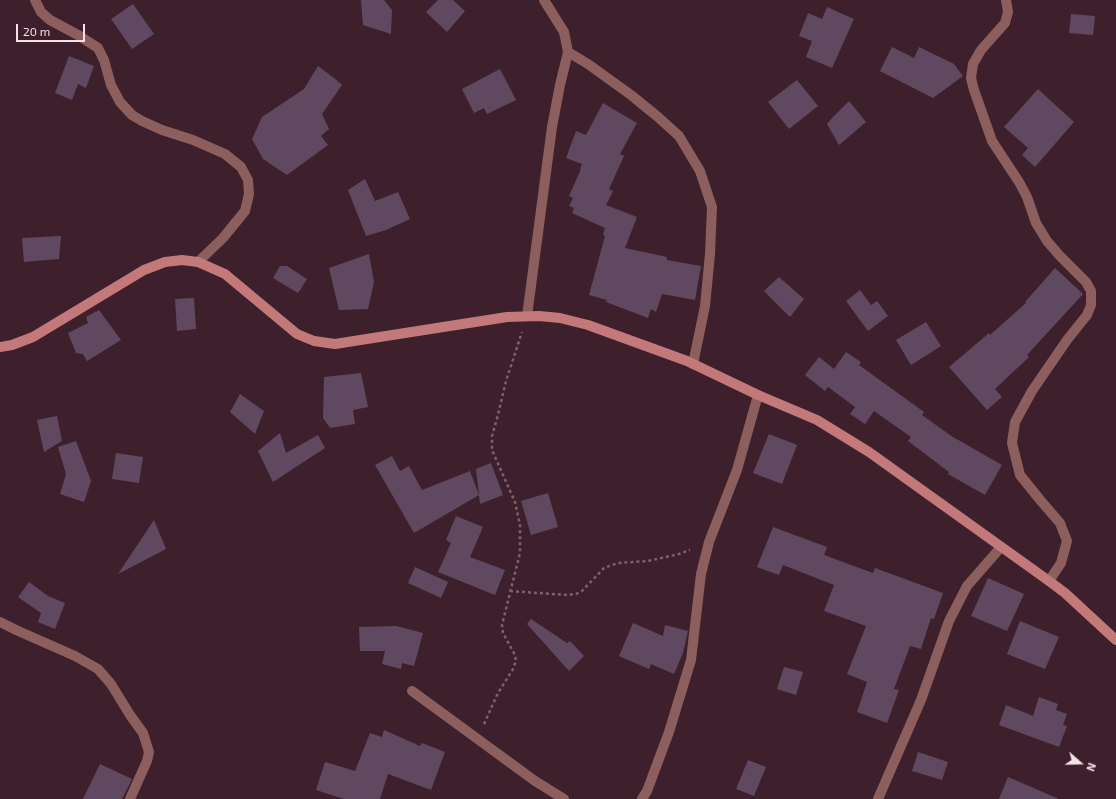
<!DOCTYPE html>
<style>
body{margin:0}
#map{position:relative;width:1116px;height:799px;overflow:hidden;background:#3d202c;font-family:"Exo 2",sans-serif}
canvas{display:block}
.north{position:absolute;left:1060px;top:743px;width:40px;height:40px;-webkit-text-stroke:3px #3d202c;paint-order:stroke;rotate:110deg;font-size:11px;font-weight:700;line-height:16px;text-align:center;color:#f5e1e8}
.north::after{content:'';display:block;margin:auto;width:14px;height:18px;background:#f5e1e8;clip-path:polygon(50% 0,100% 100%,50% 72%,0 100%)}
.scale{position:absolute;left:16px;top:24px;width:69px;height:18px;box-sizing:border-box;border:2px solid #f5e1e8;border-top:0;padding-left:5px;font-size:12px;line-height:14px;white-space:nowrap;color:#f5e1e8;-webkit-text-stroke:3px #3d202c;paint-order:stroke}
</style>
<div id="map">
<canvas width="1116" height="799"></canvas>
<div class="north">N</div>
<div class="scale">20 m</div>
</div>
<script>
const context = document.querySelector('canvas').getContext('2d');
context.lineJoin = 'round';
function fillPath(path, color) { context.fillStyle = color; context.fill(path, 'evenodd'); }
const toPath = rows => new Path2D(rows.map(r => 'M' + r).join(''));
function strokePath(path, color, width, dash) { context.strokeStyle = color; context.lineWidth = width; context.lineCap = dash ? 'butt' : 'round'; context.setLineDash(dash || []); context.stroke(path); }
const building = toPath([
 [361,0,384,0,392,10,391,34,363,25],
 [438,0,453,0,465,11,447,32,426,12],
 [133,4,154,34,132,49,111,19],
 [827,7,854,19,832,68,806,57,812,41,799,36,808,13,822,19],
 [1071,14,1095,16,1093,35,1069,33],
 [892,47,914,58,919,47,954,64,963,76,933,98,880,71],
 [69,56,94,66,86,88,78,84,72,100,55,93],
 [318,66,334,78,342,85,322,114,329,129,321,136,328,145,287,175,263,159,252,139,262,117,304,89],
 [500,69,516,100,487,114,484,108,474,113,462,89],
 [797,80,818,106,789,129,768,102],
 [1038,89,1074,122,1035,167,1022,155,1028,148,1004,127],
 [849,101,866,122,839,145,827,124,832,118],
 [603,103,637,123,620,154,624,156,609,189,613,191,606,205,637,217,625,248,667,257,667,260,701,266,695,300,662,294,656,312,651,309,648,318,606,302,607,300,589,295,605,236,603,235,605,228,572,213,574,208,569,206,573,198,569,196,581,169,580,169,582,164,566,158,576,131,586,135],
 [365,179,375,201,398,192,410,219,386,230,366,236,348,190],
 [61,236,59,259,24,262,22,238],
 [369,254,374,282,368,309,339,310,329,268],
 [280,266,287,266,307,279,298,293,273,278],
 [1055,268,1083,294,1027,355,1029,357,995,389,1002,397,987,410,949,367,989,333,990,335,1026,303,1025,302],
 [779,277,804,299,790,317,764,291],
 [860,290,871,305,877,301,888,316,868,331,846,301],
 [194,298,196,329,177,331,175,299],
 [99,310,121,340,87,361,83,354,76,353,68,333,88,323,86,317],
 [926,322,941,346,911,365,896,340],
 [846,352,861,362,859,365,924,412,922,415,957,440,955,438,1002,465,985,495,948,474,949,472,908,441,911,437,874,411,865,424,850,414,855,407,828,387,825,391,805,375,819,357,834,369],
 [361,373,368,407,353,410,355,424,330,428,323,418,324,377],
 [240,394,264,411,255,434,230,412],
 [57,416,62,441,44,452,37,420],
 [280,433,286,453,318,435,325,448,273,482,258,451],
 [769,434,797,445,782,484,753,473],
 [76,441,91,481,84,502,60,494,66,474,58,447],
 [116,453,143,457,139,483,112,479],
 [392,456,400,471,409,466,422,490,470,471,479,495,414,533,375,465],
 [491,463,503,495,480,504,476,469],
 [548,493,558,527,531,535,521,501],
 [456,516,483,527,470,557,505,570,495,595,438,572,451,543,446,540],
 [154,520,166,549,118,574],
 [773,527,827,547,824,555,873,573,875,568,943,593,934,619,931,618,921,649,910,646,894,689,899,690,887,723,857,712,867,682,847,674,866,626,824,611,834,585,783,565,779,575,757,567],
 [415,567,448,582,441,598,408,583],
 [988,578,1024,594,1007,631,971,616],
 [29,582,48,596,65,603,55,629,38,622,41,613,18,597],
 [531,619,567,643,570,641,584,656,569,671,527,624],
 [1020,621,1059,637,1045,669,1007,654],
 [633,623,663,636,665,625,688,631,683,653,674,674,651,664,649,669,619,656],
 [396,626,423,633,414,666,402,663,401,669,382,664,385,651,360,651,359,627],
 [784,667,803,672,796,695,777,689],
 [1039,697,1058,704,1056,710,1067,714,1063,725,1067,726,1059,747,999,725,1006,705,1033,716],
 [384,730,420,746,422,743,445,752,431,790,388,774,380,799,344,799,316,790,325,762,355,771,370,733,382,737],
 [918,752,948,762,942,780,912,771],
 [748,760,766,767,754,796,736,789],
 [100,764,132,779,122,799,83,799],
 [1008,777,1059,799,999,799]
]);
const path = toPath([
 [510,591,567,595,576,594,582,591,604,568,618,563,648,561,679,554,690,550],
 [484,724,498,693,513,669,516,661,515,655,503,633,502,625,520,553,520,525,515,502,492,450,492,436,498,415,506,381,522,332]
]);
const street = toPath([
 [35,0,41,12,50,20,78,35,98,48,104,60,111,85,120,102,132,115,142,121,162,130,193,140,225,154,241,167,248,180,249,194,245,211,223,238,198,262],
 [1006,0,1008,12,1005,23,981,50,973,64,971,78,974,90,992,141,1019,182,1027,197,1036,223,1047,241,1059,255,1086,282,1091,291,1091,305,1087,315,1067,340,1032,391,1015,422,1012,443,1020,475,1041,501,1060,523,1067,541,1061,563,1049,581],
 [568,52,588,64,631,95,658,117,679,136,700,171,712,207,710,254,705,306,693,364],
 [527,316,552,127,560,85,568,52,564,32,544,0],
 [0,622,16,630,75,656,98,669,111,684,130,715,143,733,149,752,147,761,130,799],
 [412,691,535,781,564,799],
 [642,799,647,791,669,732,691,660,701,574,709,542,737,470,758,395],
 [878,799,921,700,949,621,967,586,1001,547]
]);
const secondary = toPath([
 [0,347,12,345,33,337,144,270,165,262,182,260,198,262,225,274,297,334,314,341,335,344,507,317,539,316,560,318,588,325,687,361,758,395,817,420,869,452,1049,581,1065,593,1116,640]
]);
fillPath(building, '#604960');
strokePath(path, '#7c626c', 2.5, [3, 3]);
strokePath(street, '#8c5e5d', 10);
strokePath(secondary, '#c37979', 10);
</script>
